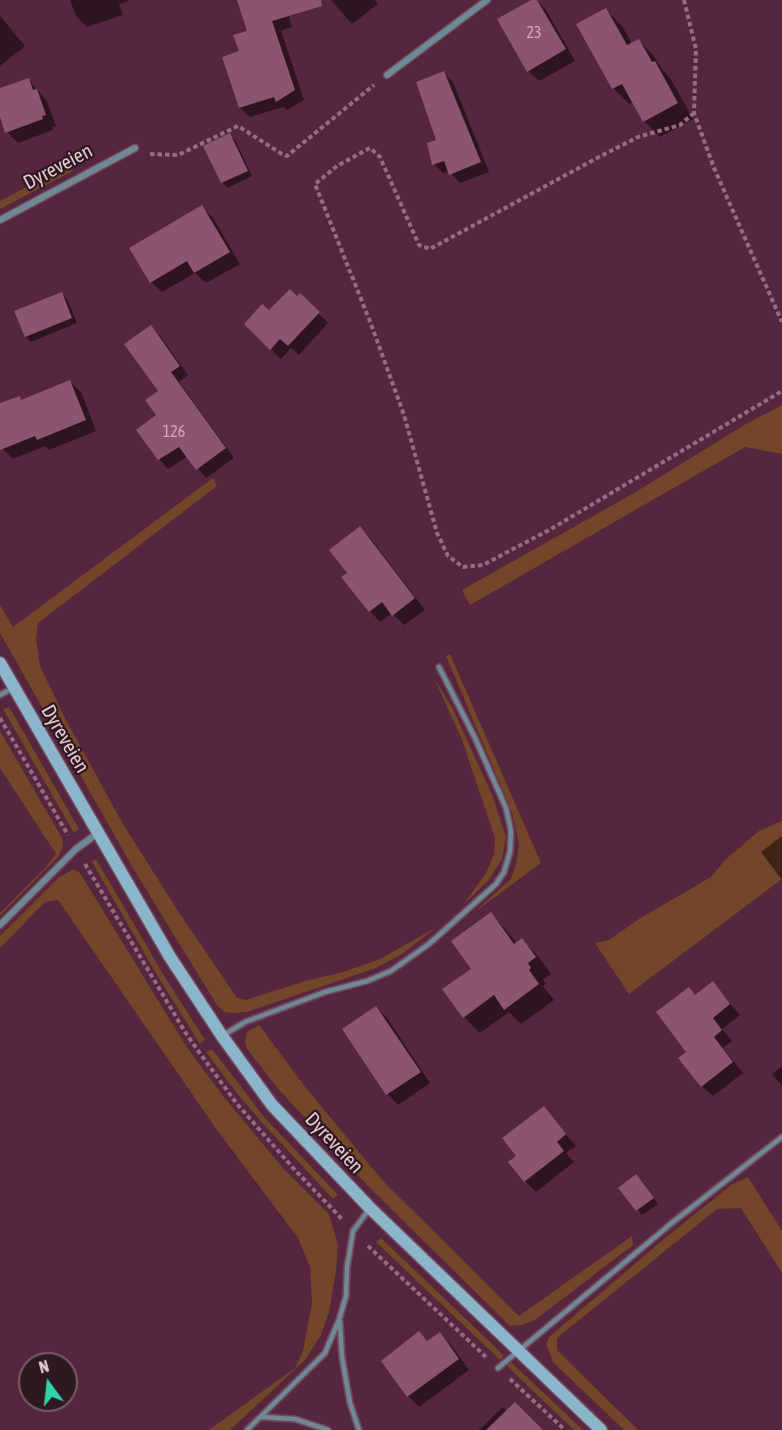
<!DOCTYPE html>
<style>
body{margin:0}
#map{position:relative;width:782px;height:1430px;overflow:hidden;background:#56253e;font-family:"Asap Condensed",sans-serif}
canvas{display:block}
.north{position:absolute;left:18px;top:1352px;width:60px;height:60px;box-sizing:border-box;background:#2e1822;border:2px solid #785e6a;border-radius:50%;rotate:345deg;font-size:16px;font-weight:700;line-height:24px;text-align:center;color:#e7c8d5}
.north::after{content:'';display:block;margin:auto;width:21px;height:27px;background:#2ed4aa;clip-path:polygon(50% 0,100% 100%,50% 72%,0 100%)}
</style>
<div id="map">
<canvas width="782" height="1430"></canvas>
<div class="north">N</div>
</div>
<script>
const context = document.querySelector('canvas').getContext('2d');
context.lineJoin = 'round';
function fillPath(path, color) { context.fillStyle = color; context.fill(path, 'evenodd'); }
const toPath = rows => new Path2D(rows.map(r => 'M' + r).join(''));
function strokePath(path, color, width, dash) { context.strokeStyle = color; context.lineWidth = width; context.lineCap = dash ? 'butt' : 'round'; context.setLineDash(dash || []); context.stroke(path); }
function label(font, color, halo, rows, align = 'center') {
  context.font = font + ' "Asap Condensed",sans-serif'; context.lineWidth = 4.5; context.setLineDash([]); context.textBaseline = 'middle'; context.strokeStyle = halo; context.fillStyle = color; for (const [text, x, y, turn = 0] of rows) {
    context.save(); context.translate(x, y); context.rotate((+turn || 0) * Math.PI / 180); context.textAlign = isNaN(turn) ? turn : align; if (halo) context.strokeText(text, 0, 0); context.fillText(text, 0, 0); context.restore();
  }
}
const green = toPath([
 [70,164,73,171,0,209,0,201],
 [782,405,782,454,745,447,470,605,462,590,634,493,746,424],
 [213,478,217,486,38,623,36,639,40,666,67,722,123,824,178,911,237,998,246,1000,305,981,343,972,380,959,437,927,402,954,376,968,247,1012,234,1013,224,1012,217,1005,180,945,133,868,0,633,0,605,13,627],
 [450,654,541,863,472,914,511,879,516,864,519,845,512,812,446,656],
 [434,678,453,709,493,797,506,837,502,859,488,881,463,905,486,873,494,854,495,838,462,740],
 [9,707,79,829,74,833,3,709],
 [0,731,62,838,63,846,58,857,0,916,0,913,46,867,56,854,0,768],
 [782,821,782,879,629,994,595,943,609,940,639,919,711,877,725,860,759,831],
 [96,859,166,979,205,1040,200,1044,160,980,92,862],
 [74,869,80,873,186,1046,223,1096,282,1167,329,1214,338,1245,336,1271,329,1312,321,1335,305,1360,230,1430,209,1430,295,1368,303,1351,312,1303,310,1267,298,1238,217,1130,58,900,45,902,0,948,0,936,59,877],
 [259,1025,306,1088,383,1181,519,1316,632,1236,633,1245,535,1320,522,1325,510,1326,371,1189,280,1091,247,1049,245,1041,247,1032],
 [212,1049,265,1118,338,1195,333,1199,265,1126,236,1092,206,1052],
 [748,1177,782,1231,782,1273,741,1208,717,1209,557,1338,557,1350,638,1430,624,1430,553,1362,546,1344,549,1337,664,1239,731,1185],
 [381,1238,491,1343,504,1356,500,1360,376,1242],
 [509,1362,511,1362,583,1430,574,1430,507,1366]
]);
const shadow = toPath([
 [70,0,127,0,128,1,119,4,123,15,87,27,76,16],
 [239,0,311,0,289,17,292,27,281,31,304,100,287,110,283,107,250,117,240,108,224,58,241,52,248,32],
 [331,0,375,0,378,4,352,24],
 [534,0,536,0,546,10,575,61,539,81,528,71],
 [606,10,622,26,632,44,638,40,654,56,661,68,670,78,693,119,660,137,644,121,633,102,629,104,613,88,579,25],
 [0,16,25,46,0,66],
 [444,73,453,82,489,172,460,183,449,171,443,173,434,164,438,141],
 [28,79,47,101,56,126,52,127,53,130,18,143,7,132,0,112,0,89],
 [230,135,235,140,252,176,228,188,223,183,205,147],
 [202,207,213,218,240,264,206,283,195,273,162,292,151,282],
 [62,294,67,299,77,323,31,342,26,337],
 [300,295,328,323,299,355,291,348,281,359,246,324],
 [151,327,160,336,188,375,179,382,234,458,206,478,188,456,168,469,159,459,138,430,159,416,160,391],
 [70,382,81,392,96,431,49,450,45,446,13,459,2,448,0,444,0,409],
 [360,528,371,539,425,610,404,625,392,613,380,622,370,611,349,573],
 [782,836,782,880,761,852],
 [491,914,506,930,517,944,522,940,538,956,551,974,543,980,546,984,543,986,554,1000,521,1024,509,1012,480,1033,464,1017,473,969],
 [712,983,740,1015,722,1029,732,1041,723,1048,743,1073,713,1096,702,1086,688,1052,689,989,696,996],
 [376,1008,387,1018,430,1083,398,1105,388,1094,344,1029],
 [782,1066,782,1086,772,1074],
 [543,1108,576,1146,566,1153,574,1162,536,1192,525,1181,518,1156],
 [641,1181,658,1204,642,1215,620,1188],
 [440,1334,451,1345,469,1370,419,1407,408,1396,383,1361,428,1342],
 [503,1407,507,1412,541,1430,479,1430]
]);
const building = toPath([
 [237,0,321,0,322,6,272,21,295,90,276,102,274,97,239,108,222,57,239,51,233,35,247,31],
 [531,0,537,0,566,49,527,72,497,19],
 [606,8,627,45,639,39,652,62,655,61,678,103,643,122,622,84,612,89,576,24],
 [444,71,481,162,449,175,444,161,432,165,427,143,436,140,416,82],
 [29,78,33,90,37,89,46,115,42,116,43,119,5,133,0,117,0,88],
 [230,133,248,171,221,183,203,146],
 [202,205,230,252,194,273,187,261,150,283,129,248],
 [290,289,297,296,300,293,320,312,288,346,280,339,270,350,244,324,262,304,269,310],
 [62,292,72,318,25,337,14,311],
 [151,325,180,366,171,372,226,448,196,470,179,447,158,460,136,430,156,415,145,400,158,391,124,344],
 [70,380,86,420,37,440,35,436,0,450,0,403,20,396,21,400],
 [360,526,415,598,392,616,382,602,369,612,341,577,347,573,329,550],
 [491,912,514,944,522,938,536,957,528,963,531,968,529,970,539,984,504,1010,494,995,463,1018,442,989,471,969,451,941],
 [713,981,730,1004,713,1018,722,1030,714,1037,733,1062,701,1087,678,1058,686,1052,656,1012,689,987,695,995],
 [376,1006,421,1072,386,1095,342,1029],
 [544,1106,566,1134,557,1142,564,1151,524,1182,508,1162,516,1156,502,1138],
 [636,1174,654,1198,636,1211,618,1188],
 [419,1331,427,1341,440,1332,459,1359,407,1397,381,1361],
 [515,1402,543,1430,486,1430]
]);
const path = toPath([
 [684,0,696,49,694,113,714,168,782,322],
 [694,113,680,125,638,137,597,158,430,249,419,245,380,157,370,148,337,166,315,184,371,324,404,415,437,533,448,556,463,567,483,565,551,529,782,391],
 [150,154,178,155,238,126,282,154,287,156,374,85],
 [0,718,68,835],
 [85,864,185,1032,199,1052,237,1104,294,1169,342,1219],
 [368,1246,487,1358],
 [510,1379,565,1430]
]);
const lane = toPath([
 [0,695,13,688],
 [222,1036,245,1022,325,992,367,981,391,971,429,944,496,884,504,872,510,852,511,831,506,808,475,738,439,667],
 [340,1322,342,1357,350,1403,359,1430],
 [498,1368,673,1222,782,1137],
 [262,1417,295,1419,328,1430],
 [247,1430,325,1353,339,1320,346,1296,347,1268,353,1231,370,1208]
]);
const street = toPath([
 [387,75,487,0],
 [0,220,135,148],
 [0,925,76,849,98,833]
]);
const secondary = toPath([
 [0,663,170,957,222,1036,272,1105,370,1208,601,1430]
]);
const numberNames = [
 ["23",534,33],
 ["126",174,432]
];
const streetNames = [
 ["Dyreveien",58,167,-28],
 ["Dyreveien",65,739,60],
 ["Dyreveien",334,1143,47]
];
fillPath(green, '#734529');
fillPath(shadow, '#0007');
fillPath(building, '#8c556f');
strokePath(lane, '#73465c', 8);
strokePath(street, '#73465c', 9);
strokePath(secondary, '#73465c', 15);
strokePath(path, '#956c80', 4, [4.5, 3]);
strokePath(lane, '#6e8895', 4.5);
strokePath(street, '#6e8895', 6);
strokePath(secondary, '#8bb5ca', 12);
label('16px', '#d0abbc', null, numberNames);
label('20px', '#e7c8d5', '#2e1822', streetNames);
</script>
